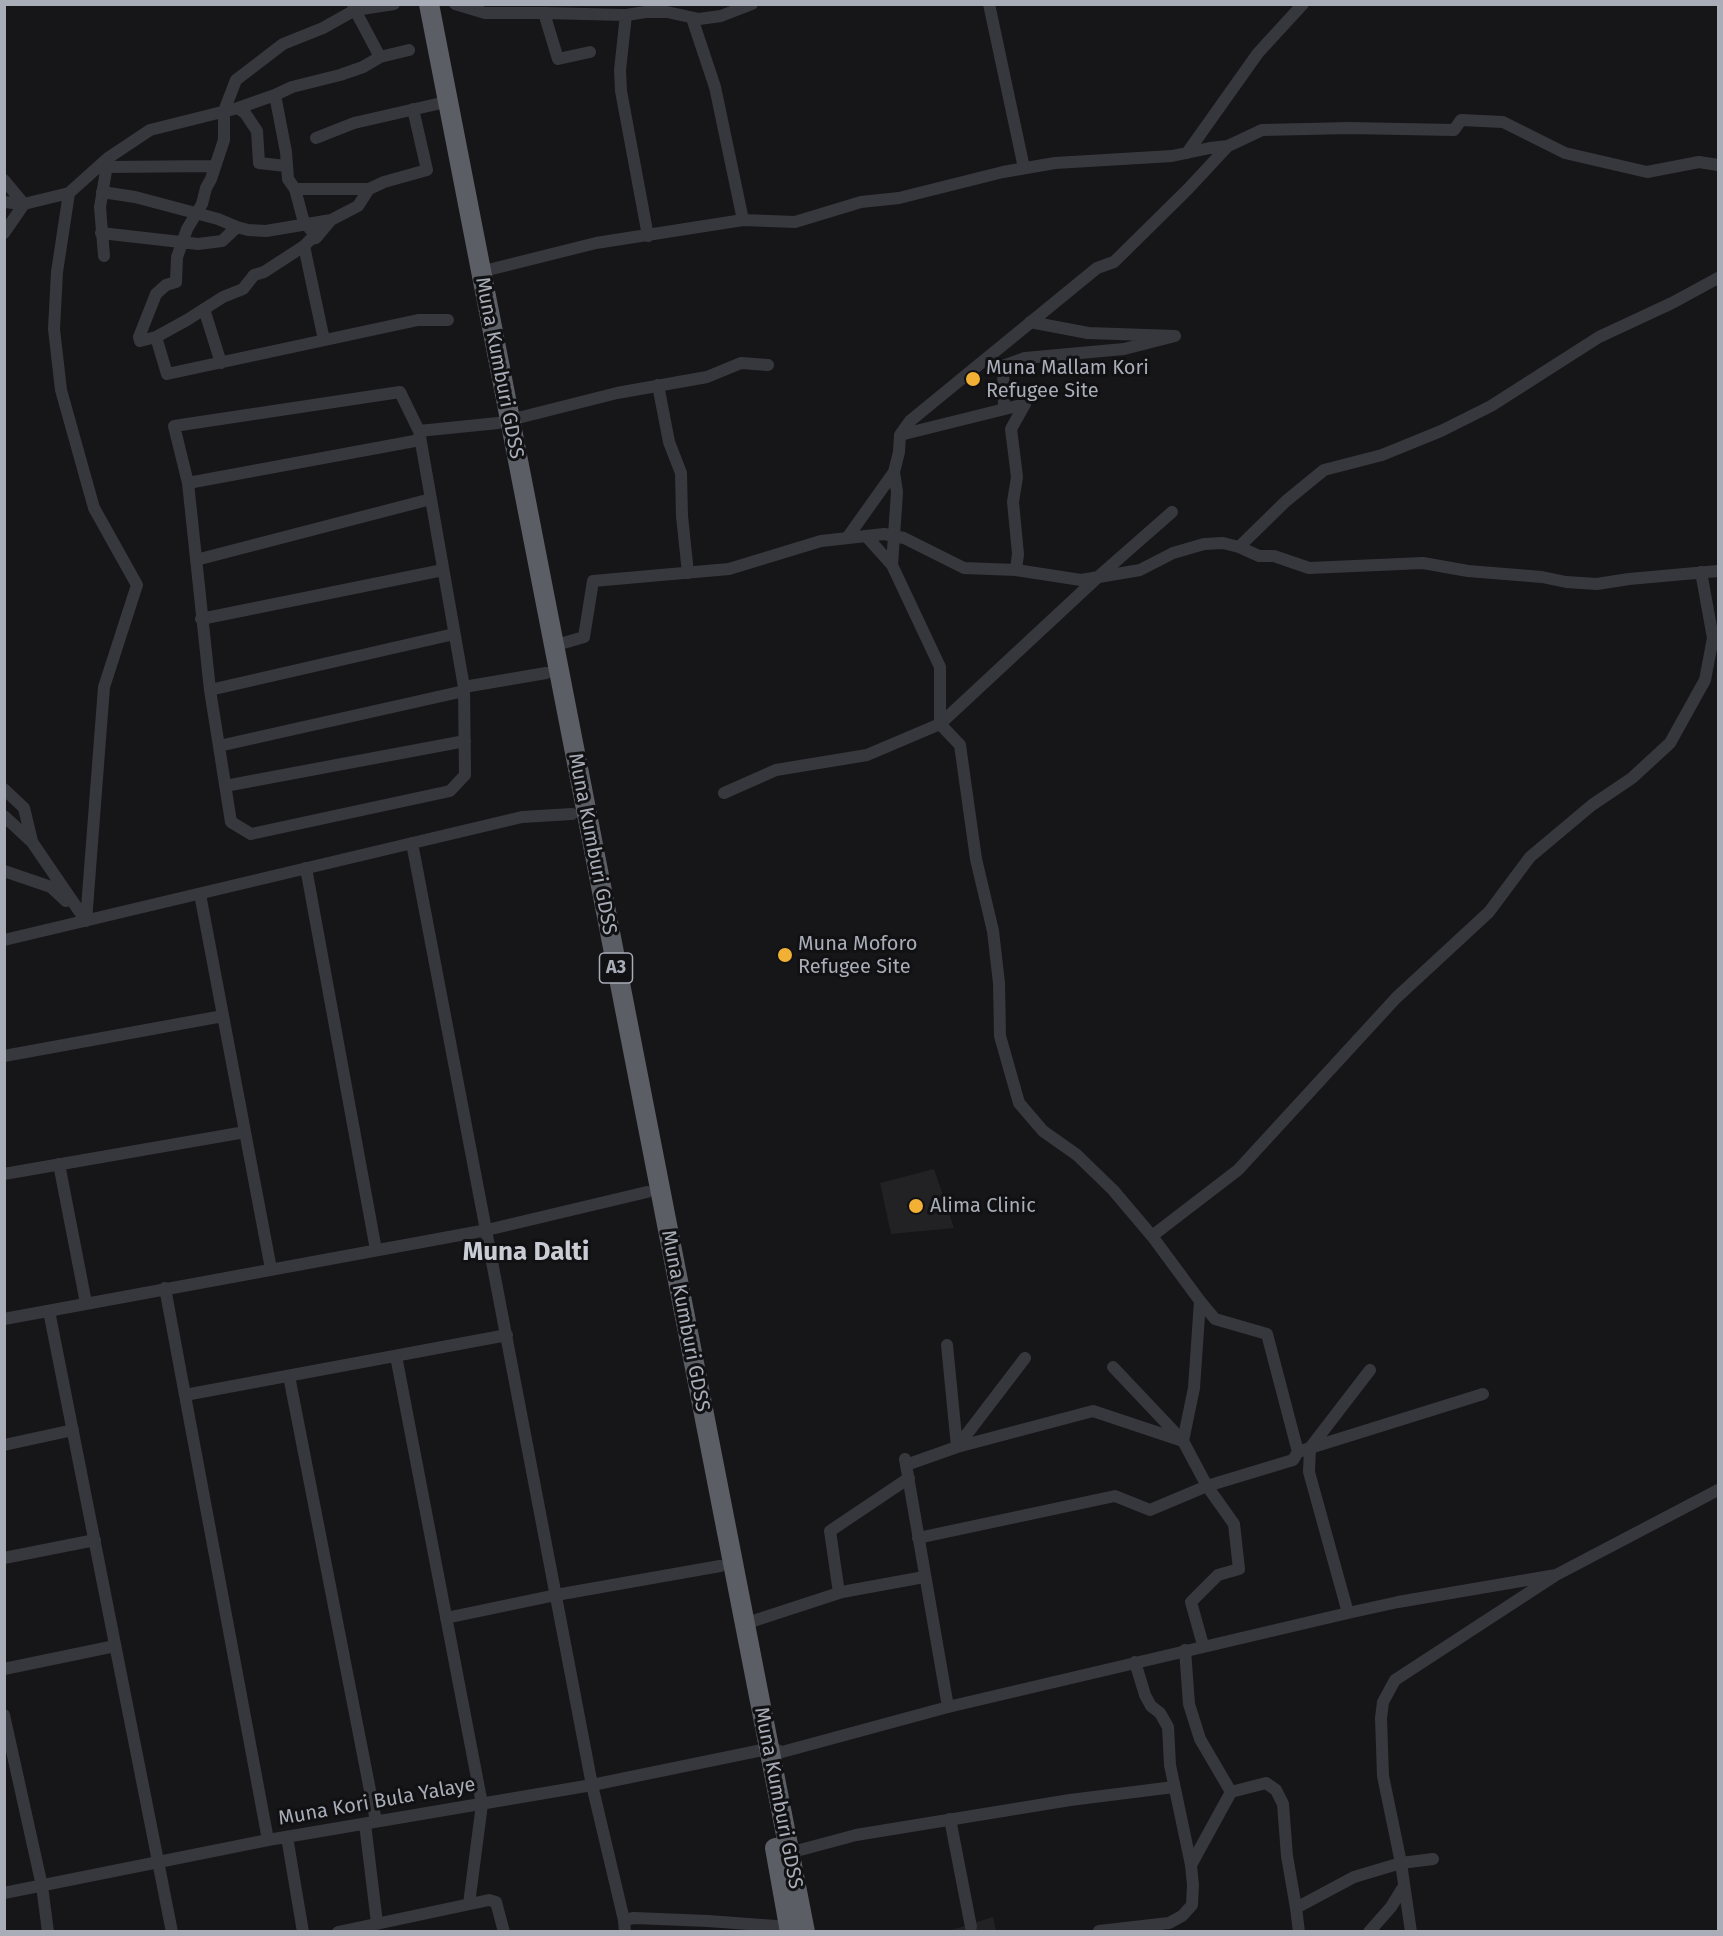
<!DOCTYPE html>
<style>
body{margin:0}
#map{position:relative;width:1723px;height:1936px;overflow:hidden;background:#161618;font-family:"Fira Sans",sans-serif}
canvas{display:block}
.frame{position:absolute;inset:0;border:6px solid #a8adb8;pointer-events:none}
</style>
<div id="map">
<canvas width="1723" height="1936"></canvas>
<div class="frame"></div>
</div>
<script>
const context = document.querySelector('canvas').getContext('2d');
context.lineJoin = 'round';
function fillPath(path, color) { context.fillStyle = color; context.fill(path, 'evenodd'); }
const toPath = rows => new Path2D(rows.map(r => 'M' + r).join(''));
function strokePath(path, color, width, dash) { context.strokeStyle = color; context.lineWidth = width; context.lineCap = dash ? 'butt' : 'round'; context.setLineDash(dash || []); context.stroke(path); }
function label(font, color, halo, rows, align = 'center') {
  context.font = font + ' "Fira Sans",sans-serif'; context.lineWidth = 6; context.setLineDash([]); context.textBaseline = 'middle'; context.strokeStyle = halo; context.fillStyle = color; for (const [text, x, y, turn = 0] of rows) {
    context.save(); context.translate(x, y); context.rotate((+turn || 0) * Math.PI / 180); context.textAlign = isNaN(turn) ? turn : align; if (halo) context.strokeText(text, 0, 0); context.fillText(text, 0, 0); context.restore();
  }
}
const built = toPath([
 [934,1169,954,1228,891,1234,880,1183],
 [993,1917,996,1931,945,1932]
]);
const minor = toPath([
 [455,4,485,13,544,13],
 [989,4,1024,168],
 [626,15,620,70,621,91,648,236],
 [692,18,715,87,743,220],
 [590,52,558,59,544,13,626,15,646,12,667,12,699,19,721,16,752,4],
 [380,57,355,10,394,4],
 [275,95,286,152,288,179,295,189,303,219,310,229],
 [238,108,245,113,257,131,259,163,286,166],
 [316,138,354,123,437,104],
 [1187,153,1258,53,1303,4],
 [107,167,215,166],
 [4,180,24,204],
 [295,189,369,189],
 [102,192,135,197,218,219,237,227],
 [69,193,57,272,54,329,61,390,94,508,137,585,104,687,86,921],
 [4,202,24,204],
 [331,220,316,238,311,239,304,246,264,272,254,275,243,289,223,297,187,320,156,337,140,341,139,337,156,294,166,285,176,282,177,257,187,229,202,204,206,188,211,179,224,140,224,111,236,80,283,44,323,28,355,10,353,4],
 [4,233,24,204,69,193,108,158,150,130,238,108,275,95,292,87,340,75,363,67,380,57,409,50],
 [101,233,198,244,222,241,237,227,248,230,266,231,331,220,358,206,369,189,384,182,427,170,413,109],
 [304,246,324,340],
 [104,256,100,207,108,159],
 [480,272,596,243,743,220,795,222,861,202,899,198,1003,172,1055,163,1172,156,1210,148,1228,146,1262,130,1350,128,1454,130,1461,120,1503,122,1565,153,1647,172,1699,162,1718,165],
 [204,309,221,363],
 [156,337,167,374,418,320,448,320],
 [997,364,1003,366,1004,409],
 [1003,366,1025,358,1124,349,1175,336,1088,333,1030,322],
 [658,385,669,442,681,473,682,516,688,573],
 [400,392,419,431,464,687,465,775,450,791,251,834,231,822,210,690,188,483,174,426,400,392],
 [419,431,498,423,617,393,707,377,741,363,768,365],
 [900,435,1025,404,1011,429,1017,477,1013,502,1018,554,1016,570],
 [188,483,420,440],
 [847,538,894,472,899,452,900,435,910,421,1097,268,1114,262,1188,189,1228,146],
 [1239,547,1259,556,1274,556,1309,568,1423,563,1468,571,1542,577,1566,582,1597,584,1629,579,1718,571],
 [196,560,431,499],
 [892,565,897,492,894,472],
 [201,619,443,570],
 [553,646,584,637,593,581,729,569,821,541,884,534,904,538,964,568,1016,570,1081,580,1140,570,1173,553,1204,544,1223,543,1239,547,1286,501,1324,470,1382,455,1441,431,1491,406,1599,337,1672,303,1718,278],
 [464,687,546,673],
 [210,690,454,634],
 [219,746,464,691],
 [225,786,465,741],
 [4,789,24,808,32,841],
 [724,793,776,770,867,755,940,724,940,667,892,565,866,536],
 [4,816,32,842,86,921],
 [412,843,592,1785,624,1920,625,1932],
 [306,868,376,1250],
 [4,871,51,887,66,901],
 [200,894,271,1269],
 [4,940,522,817,572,814],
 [4,1056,223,1016],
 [59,1164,86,1303],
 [4,1174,245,1132],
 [1152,1236,1238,1170,1396,998,1489,912,1530,857,1592,805,1632,778,1670,743,1705,680,1713,638,1701,572],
 [165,1288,268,1840],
 [1200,1301,1215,1319,1267,1334,1298,1452],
 [49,1311,172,1932],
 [4,1319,487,1230,647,1192],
 [396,1356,482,1804,469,1904],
 [1113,1367,1183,1441,1194,1388,1200,1301,1152,1236,1113,1190,1077,1155,1043,1131,1019,1103,1000,1036,999,983,993,931,976,859,960,745,940,724,1098,577,1172,512],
 [289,1376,376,1821],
 [185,1395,507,1335],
 [4,1445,73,1430],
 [1310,1448,1483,1394],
 [1310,1448,1370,1370],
 [905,1459,948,1707],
 [906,1465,957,1447,1025,1358],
 [918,1538,1115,1496,1150,1510,1207,1486,1234,1524,1239,1569,1218,1575,1191,1602,1203,1645],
 [4,1558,95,1540],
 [839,1593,830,1531,909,1478],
 [1348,1613,1398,1602,1556,1575,1718,1490],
 [446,1618,556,1595,720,1566],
 [744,1624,842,1592,924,1577],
 [1185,1650,1189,1704,1200,1739,1231,1792],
 [4,1669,115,1646],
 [4,1715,42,1886,48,1932],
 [950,1819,971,1927],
 [365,1824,377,1923],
 [287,1837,303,1932],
 [789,1853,856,1835,1070,1800,1174,1787],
 [1191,1865,1231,1792,1266,1783,1276,1790,1283,1804,1287,1856,1296,1908],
 [4,1893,268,1840,592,1785,772,1748,782,1752,948,1707,1348,1613,1309,1472,1310,1448,1298,1452,1293,1460,1207,1486,1183,1441,1093,1411,957,1447,947,1345],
 [624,1920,634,1918,708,1921,789,1927],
 [1099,1931,1169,1923,1182,1916,1192,1905,1193,1885,1191,1865,1170,1765,1168,1727,1160,1713,1151,1706,1145,1695,1135,1662],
 [338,1932,489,1900,496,1902,504,1932],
 [1299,1932,1296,1908,1354,1877,1401,1863,1433,1859],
 [1369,1932,1391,1907,1404,1886],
 [1411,1932,1401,1863,1383,1776,1381,1718,1383,1702,1395,1680,1556,1575]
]);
const trunk = toPath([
 [429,4,805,1932],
 [775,1848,790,1932]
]);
const markers = [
 [973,379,8,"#f2b134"],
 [785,955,8,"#f2b134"],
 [916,1206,8,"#f2b134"]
];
const shields = [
 [616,968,33]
];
const shieldNames = [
 ["A3",616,968]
];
const streetNames = [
 ["Muna Kumburi GDSS",499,368,79],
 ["Muna Kumburi GDSS",592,844,79],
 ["Muna Kumburi GDSS",685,1321,79],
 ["Muna Kumburi GDSS",778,1798,79],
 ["Muna Kori Bula Yalaye",377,1802,-10]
];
const poiNames = [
 ["Muna Mallam Kori",986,368],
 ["Refugee Site",986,391],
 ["Muna Moforo",798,944],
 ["Refugee Site",798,967],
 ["Alima Clinic",930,1206]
];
const districtNames = [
 ["Muna Dalti",526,1253]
];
fillPath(built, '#222225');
strokePath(minor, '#37383d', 12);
strokePath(trunk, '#5b5e65', 20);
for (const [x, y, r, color] of markers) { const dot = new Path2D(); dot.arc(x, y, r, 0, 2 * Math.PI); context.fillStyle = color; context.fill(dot); strokePath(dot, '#111113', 2); }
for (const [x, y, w] of shields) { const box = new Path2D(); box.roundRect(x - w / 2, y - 15, w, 30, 4.5); context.fillStyle = '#111113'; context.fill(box); strokePath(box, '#a8adb8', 1.5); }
label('bold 18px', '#a8adb8', null, shieldNames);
label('20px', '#a8adb8', '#111113', streetNames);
label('20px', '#a8adb8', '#111113', poiNames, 'left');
label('bold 26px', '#c9ccd4', '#111113', districtNames);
</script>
